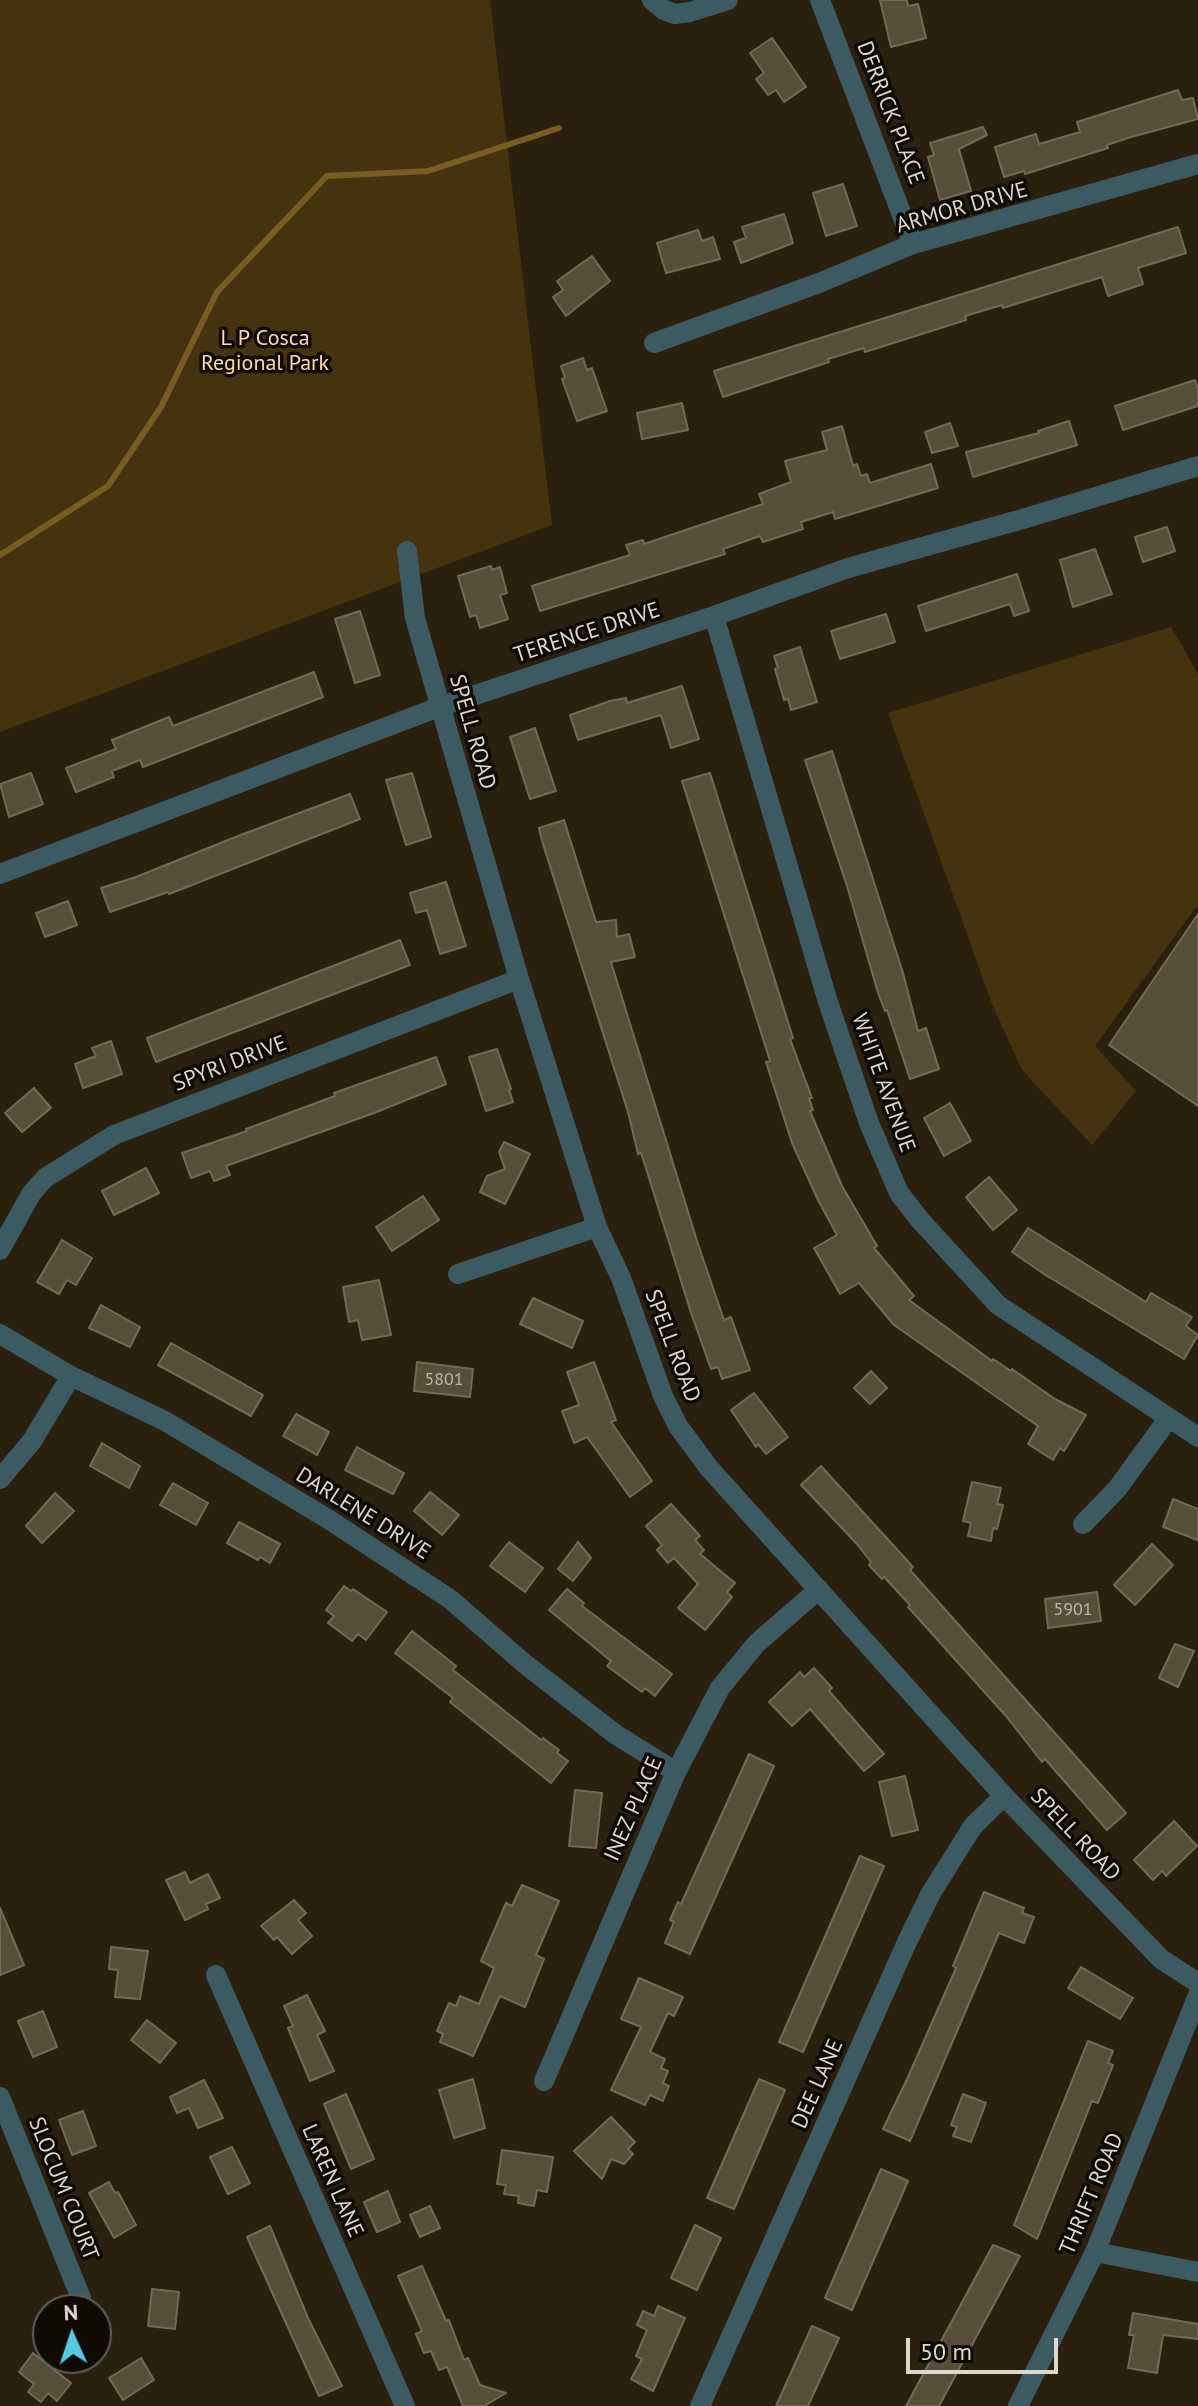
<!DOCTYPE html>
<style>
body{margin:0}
#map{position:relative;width:1198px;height:2406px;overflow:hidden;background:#2a200d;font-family:"PT Sans",sans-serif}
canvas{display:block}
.north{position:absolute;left:32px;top:2294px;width:80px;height:80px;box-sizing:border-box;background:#0f0b04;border:2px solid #625d54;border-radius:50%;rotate:357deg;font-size:22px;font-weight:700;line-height:32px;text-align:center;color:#ded7cc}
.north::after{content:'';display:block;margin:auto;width:28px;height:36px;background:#57c9e2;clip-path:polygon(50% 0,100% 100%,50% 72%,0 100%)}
.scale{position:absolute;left:906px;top:2338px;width:152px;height:36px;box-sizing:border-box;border:4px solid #ded7cc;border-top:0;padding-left:10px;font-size:24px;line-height:28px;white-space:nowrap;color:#ded7cc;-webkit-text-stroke:6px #0f0b04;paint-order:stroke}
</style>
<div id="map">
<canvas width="1198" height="2406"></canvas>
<div class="north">N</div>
<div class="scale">50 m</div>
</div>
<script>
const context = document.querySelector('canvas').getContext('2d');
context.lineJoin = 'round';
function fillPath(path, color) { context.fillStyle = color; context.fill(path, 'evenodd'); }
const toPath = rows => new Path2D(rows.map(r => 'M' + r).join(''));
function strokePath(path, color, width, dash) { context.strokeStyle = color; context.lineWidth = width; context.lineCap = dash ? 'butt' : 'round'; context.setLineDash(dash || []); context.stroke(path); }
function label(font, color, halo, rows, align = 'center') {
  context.font = font + ' "PT Sans",sans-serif'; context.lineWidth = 7; context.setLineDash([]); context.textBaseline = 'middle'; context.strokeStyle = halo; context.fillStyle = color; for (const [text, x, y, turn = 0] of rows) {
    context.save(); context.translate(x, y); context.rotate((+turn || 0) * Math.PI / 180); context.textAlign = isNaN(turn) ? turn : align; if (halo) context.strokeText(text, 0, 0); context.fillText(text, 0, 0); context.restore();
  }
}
const green = toPath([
 [0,0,490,0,552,525,0,732],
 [1171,627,1198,674,1198,908,1196,907,1095,1046,1136,1091,1092,1145,1022,1070,992,1004,888,713]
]);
const stream = toPath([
 [0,555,108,486,161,407,217,292,327,176,428,171,559,128]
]);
const building = toPath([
 [880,0,907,0,908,6,918,4,926,38,891,47,880,0],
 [772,38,806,87,784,102,776,90,768,95,756,79,764,73,750,53,772,38],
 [1178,90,1182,100,1193,98,1198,119,1131,137,1107,145,1108,148,1025,174,1024,171,1004,177,995,147,1036,134,1039,144,1080,132,1077,122,1178,90],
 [983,127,987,135,959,149,971,191,940,200,928,157,934,155,930,143,983,127],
 [843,184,857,226,826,236,813,193,843,184],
 [784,214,793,243,741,263,734,242,746,238,742,227,784,214],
 [1178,227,1186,253,1138,268,1143,284,1108,296,1102,277,1003,308,1002,305,965,316,966,320,865,352,864,348,828,359,829,362,723,397,714,371,1178,227],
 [698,230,702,241,713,237,720,259,666,273,657,243,698,230],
 [592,256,610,281,566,316,553,297,563,290,557,281,592,256],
 [583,358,587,370,592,368,607,411,577,421,562,379,565,378,561,366,583,358],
 [1195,380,1198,389,1198,406,1123,430,1115,406,1195,380],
 [682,403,688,430,642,439,637,413,682,403],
 [1069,421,1077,445,973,477,966,452,1039,433,1038,431,1069,421],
 [950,423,958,446,932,453,925,432,950,423],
 [842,426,853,466,857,464,861,476,867,474,870,483,931,464,938,488,835,519,833,512,801,522,803,529,763,542,760,536,723,549,725,554,540,611,532,586,630,555,626,545,643,540,644,544,763,504,759,494,791,482,785,461,827,450,822,432,842,426],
 [1167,527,1175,551,1143,562,1135,537,1167,527],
 [1095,549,1112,594,1073,607,1060,560,1095,549],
 [491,566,492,570,500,567,507,593,500,595,508,619,480,628,476,615,470,617,458,576,491,566],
 [1017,574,1029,611,1014,616,1010,604,926,631,918,606,1017,574],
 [360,611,380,675,355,683,335,619,360,611],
 [886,614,895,642,840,659,831,631,886,614],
 [800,647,817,702,791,710,788,699,784,700,775,669,778,668,774,656,800,647],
 [314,672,323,697,143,767,140,760,112,771,114,777,76,792,66,768,116,749,112,740,169,717,173,726,314,672],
 [682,686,699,739,671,748,661,715,578,740,570,715,610,701,626,698,627,703,682,686],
 [535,728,556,791,530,799,510,737,535,728],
 [832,751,903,973,918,1031,926,1028,939,1069,910,1079,887,1010,885,1011,878,993,847,886,805,760,832,751],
 [31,773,43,804,9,817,0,784,31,773],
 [412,773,431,837,406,845,386,780,412,773],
 [710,773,793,1038,790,1039,812,1098,809,1098,813,1110,810,1111,842,1186,877,1246,874,1248,914,1296,909,1300,992,1361,993,1359,1011,1371,1012,1369,1055,1399,1086,1415,1064,1451,1060,1448,1053,1460,1028,1444,1038,1426,894,1325,859,1283,840,1294,814,1248,837,1235,818,1200,792,1143,766,1062,770,1061,682,781,710,773],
 [350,794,360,819,169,894,168,892,110,912,101,888,136,877,238,836,350,794],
 [564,820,596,922,616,920,617,937,629,934,635,957,611,962,698,1244,724,1320,731,1317,750,1370,722,1379,718,1367,711,1369,691,1313,645,1165,641,1153,638,1154,628,1112,542,841,539,828,564,820],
 [446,882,466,946,440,954,427,910,416,913,410,893,446,882],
 [68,901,77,925,45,937,36,913,68,901],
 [1198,914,1198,1106,1109,1045,1198,914],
 [400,940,410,965,156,1062,147,1038,400,940],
 [111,1041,122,1074,83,1088,75,1064,96,1056,92,1048,111,1041],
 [497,1049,511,1089,509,1090,513,1102,486,1111,469,1057,497,1049],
 [436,1057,446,1084,374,1113,226,1166,230,1175,214,1181,210,1171,191,1178,182,1153,247,1131,246,1129,335,1096,334,1093,436,1057],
 [34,1088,51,1108,22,1132,5,1113,34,1088],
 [950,1103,971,1141,944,1156,924,1118,950,1103],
 [504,1142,530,1154,505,1204,480,1192,487,1176,505,1169,499,1152,504,1142],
 [146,1168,159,1193,114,1215,102,1191,146,1168],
 [989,1177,1017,1210,993,1230,966,1197,989,1177],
 [423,1196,439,1220,392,1251,376,1227,423,1196],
 [1028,1228,1146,1302,1151,1293,1192,1317,1186,1326,1198,1335,1184,1359,1044,1274,1012,1252,1028,1228],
 [62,1240,92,1258,76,1285,67,1280,59,1294,37,1282,62,1240],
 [379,1280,391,1335,362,1340,358,1320,349,1322,343,1287,379,1280],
 [533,1298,583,1321,572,1348,520,1324,533,1298],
 [101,1305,140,1327,130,1347,89,1328,101,1305],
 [171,1343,263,1395,251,1416,158,1365,171,1343],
 [417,1362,473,1369,470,1397,414,1391,417,1362],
 [594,1362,616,1420,611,1422,652,1481,630,1497,587,1437,574,1443,562,1411,579,1405,567,1372,594,1362],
 [871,1371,887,1388,870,1404,854,1388,871,1371],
 [754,1393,788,1437,766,1454,758,1444,756,1447,731,1410,754,1393],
 [296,1414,329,1432,317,1455,283,1436,296,1414],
 [102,1443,140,1466,129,1488,90,1466,102,1443],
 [357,1447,404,1473,393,1494,345,1470,357,1447],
 [821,1466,913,1567,910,1570,1126,1813,1107,1830,1045,1759,1042,1762,1006,1716,908,1607,910,1605,884,1577,882,1579,869,1565,871,1562,857,1544,801,1485,821,1466],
 [972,1482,1001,1488,997,1504,1003,1505,997,1529,993,1528,991,1541,968,1536,971,1523,963,1521,972,1482],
 [173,1483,208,1503,196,1525,160,1505,173,1483],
 [430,1492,459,1515,442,1535,414,1511,430,1492],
 [55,1493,74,1511,42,1543,26,1526,55,1493],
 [1173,1499,1198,1509,1198,1540,1163,1527,1173,1499],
 [671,1504,700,1536,695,1540,704,1550,700,1554,735,1583,727,1592,732,1597,705,1630,678,1608,698,1584,674,1558,668,1563,657,1550,662,1545,646,1526,671,1504],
 [239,1522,280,1544,270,1563,260,1557,258,1560,227,1543,239,1522],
 [509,1542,543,1568,525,1592,490,1566,509,1542],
 [578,1542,591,1558,573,1581,558,1569,578,1542],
 [1152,1544,1173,1565,1135,1605,1114,1585,1152,1544],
 [344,1586,351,1591,353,1589,387,1612,366,1640,358,1634,352,1641,328,1623,334,1616,326,1610,344,1586],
 [567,1589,584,1603,582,1606,672,1674,655,1696,645,1688,642,1692,607,1666,611,1661,549,1610,567,1589],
 [1097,1592,1101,1621,1048,1628,1045,1599,1097,1592],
 [412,1631,456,1666,453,1670,541,1740,543,1738,559,1750,557,1753,568,1761,551,1783,450,1702,453,1698,395,1653,412,1631],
 [1175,1644,1194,1651,1178,1687,1159,1678,1175,1644],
 [814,1668,832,1688,829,1691,884,1754,864,1771,810,1709,792,1726,769,1702,800,1672,804,1677,814,1668],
 [749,1754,774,1766,690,1954,665,1943,674,1922,670,1920,678,1902,681,1904,749,1754],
 [905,1776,918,1830,892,1836,879,1782,905,1776],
 [575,1790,602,1793,596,1848,569,1846,575,1790],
 [1174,1821,1197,1846,1166,1876,1162,1871,1153,1880,1134,1860,1174,1821],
 [860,1856,884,1866,803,2052,779,2042,860,1856],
 [185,1872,190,1883,208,1874,220,1898,206,1904,208,1909,185,1920,166,1880,185,1872],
 [522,1885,559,1901,536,1955,544,1959,525,2007,500,1996,473,2056,440,2042,443,2034,437,2031,449,2003,456,2006,460,1996,479,2004,494,1968,481,1961,506,1903,512,1906,522,1885],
 [984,1892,1024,1908,1022,1913,1034,1917,1024,1943,999,1933,910,2141,883,2129,908,2077,956,1968,953,1966,984,1892],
 [294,1900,306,1913,298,1920,312,1936,292,1954,277,1937,274,1940,261,1926,294,1900],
 [0,1908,24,1965,0,1975,0,1908],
 [111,1947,148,1951,140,1999,115,1997,118,1970,109,1969,111,1947],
 [1081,1967,1133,1998,1120,2019,1068,1988,1081,1967],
 [639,1978,683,1997,674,2016,668,2013,650,2052,665,2059,661,2068,668,2071,663,2083,669,2086,663,2101,650,2095,645,2105,611,2090,641,2027,621,2019,639,1978],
 [307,1995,325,2031,317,2035,334,2071,310,2081,288,2028,293,2026,284,2006,307,1995],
 [43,2011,57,2047,33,2057,18,2021,43,2011],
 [147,2020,176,2043,160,2063,131,2040,147,2020],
 [1088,2041,1113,2051,1108,2063,1113,2065,1098,2103,1092,2101,1037,2239,1014,2225,1088,2041],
 [473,2079,485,2128,454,2138,439,2090,473,2079],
 [759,2079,785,2090,734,2209,707,2198,759,2079],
 [204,2080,223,2118,198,2128,189,2108,177,2113,170,2097,204,2080],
 [346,2094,374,2159,351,2169,324,2104,346,2094],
 [963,2094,986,2103,971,2142,953,2136,957,2127,951,2125,963,2094],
 [83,2111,96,2146,72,2155,59,2120,83,2111],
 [611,2117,635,2142,628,2149,633,2154,624,2164,611,2159,602,2179,574,2151,611,2117],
 [232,2147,250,2183,228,2194,210,2157,232,2147],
 [502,2150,553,2157,547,2192,537,2190,534,2206,518,2203,519,2196,504,2194,506,2185,497,2184,502,2150],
 [881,2169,908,2181,852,2310,825,2298,881,2169],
 [109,2182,115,2193,118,2192,136,2225,114,2238,89,2193,109,2182],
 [388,2191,400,2222,377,2232,364,2202,388,2191],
 [430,2206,440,2228,420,2237,410,2215,430,2206],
 [695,2225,721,2238,697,2290,671,2278,695,2225],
 [270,2226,308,2318,342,2386,319,2396,247,2237,270,2226],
 [993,2245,1020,2256,939,2406,906,2406,993,2245],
 [422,2266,446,2321,449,2320,464,2360,468,2358,480,2385,506,2393,484,2406,463,2406,447,2367,439,2370,431,2351,424,2353,416,2334,422,2331,398,2276,422,2266],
 [152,2289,179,2292,175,2329,148,2326,152,2289],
 [658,2306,685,2318,653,2391,631,2379,642,2359,636,2356,647,2330,637,2325,643,2311,654,2316,658,2306],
 [1133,2313,1198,2324,1198,2339,1163,2335,1157,2373,1128,2368,1134,2335,1129,2335,1133,2313],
 [812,2326,839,2338,808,2406,776,2406,812,2326],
 [33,2353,71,2383,57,2401,48,2393,41,2402,28,2392,34,2384,19,2372,33,2353],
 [141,2358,154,2380,123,2400,109,2378,141,2358]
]);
const minor = toPath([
 [652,0,664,10,675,14,690,12,728,0],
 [820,0,913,244],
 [654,343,819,283,913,244,1198,164],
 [407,551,415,618,519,979,597,1227,621,1278,663,1396,678,1426,709,1468,1004,1796,1161,1959,1198,1983],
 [714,616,828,1002,869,1123,899,1193,920,1220,998,1305,1198,1437],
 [0,874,439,707,714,616,848,568,1026,518,1198,466],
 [0,1250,31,1194,45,1178,114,1135,519,979],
 [458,1274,597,1227],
 [0,1334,71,1376,165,1421,328,1519,450,1599,525,1664,615,1734,676,1772],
 [0,1479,32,1441,71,1376],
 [1083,1524,1117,1489,1168,1419],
 [216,1975,405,2406],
 [544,2081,676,1772,720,1688,756,1644,819,1589],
 [0,2097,81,2298],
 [1095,2252,1198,2272],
 [700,2406,907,1942,931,1893,973,1826,1004,1796],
 [1018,2406,1095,2252,1198,1995]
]);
const numberNames = [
 ["5801",444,1380],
 ["5901",1073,1610]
];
const streetNames = [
 ["DERRICK PLACE",890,113,69],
 ["ARMOR DRIVE",962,208,-16],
 ["TERENCE DRIVE",587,633,-18],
 ["SPELL ROAD",472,732,74],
 ["SPYRI DRIVE",230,1064,-21],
 ["WHITE AVENUE",883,1083,70],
 ["SPELL ROAD",672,1346,69],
 ["DARLENE DRIVE",363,1514,32],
 ["INEZ PLACE",634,1809,-66],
 ["SPELL ROAD",1075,1835,46],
 ["DEE LANE",818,2084,-66],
 ["LAREN LANE",332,2181,66],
 ["SLOCUM COURT",63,2189,68],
 ["THRIFT ROAD",1092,2194,-67]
];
const parkNames = [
 ["L P Cosca",265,339],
 ["Regional Park",265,364]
];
fillPath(green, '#44330e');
strokePath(stream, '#785d23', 6);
fillPath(building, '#584d39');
strokePath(building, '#746954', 2);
strokePath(minor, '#3c5a61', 20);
label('18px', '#bcb4a7', null, numberNames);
label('22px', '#ded7cc', '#0f0b04', streetNames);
label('22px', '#ffdc9c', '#0f0b04', parkNames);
</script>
